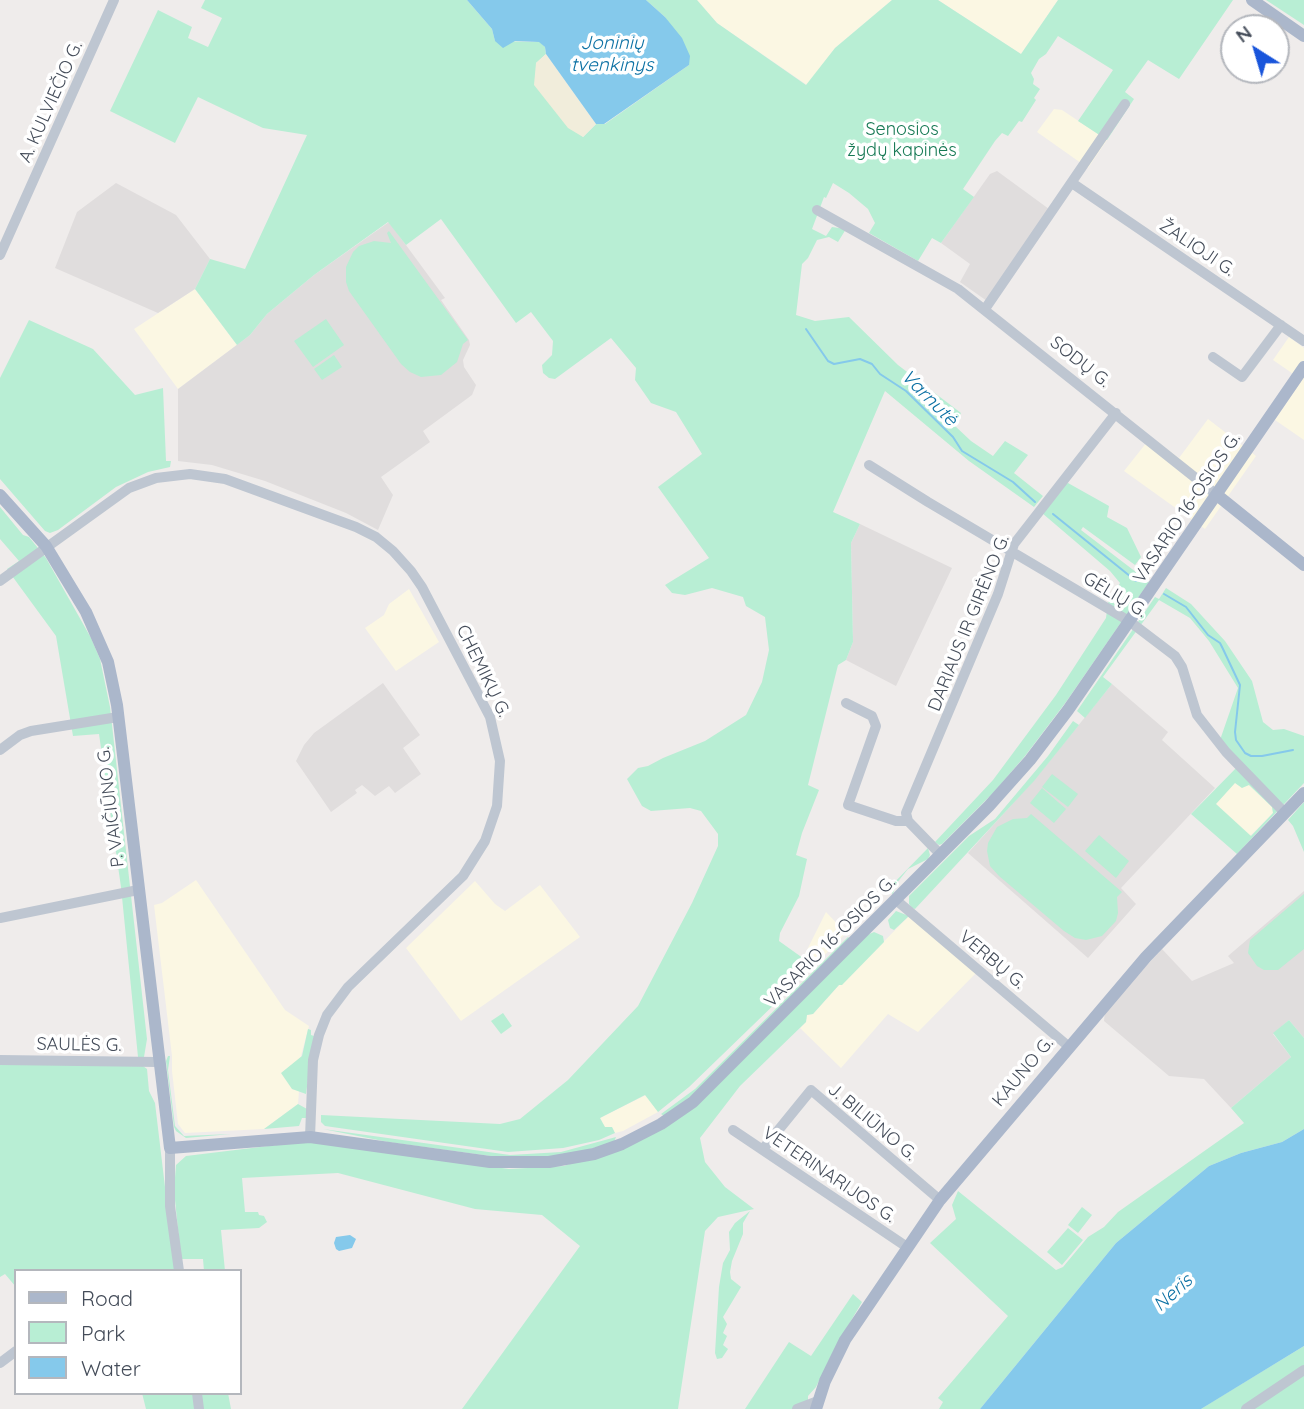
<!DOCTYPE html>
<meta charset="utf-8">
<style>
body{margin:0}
#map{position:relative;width:1304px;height:1409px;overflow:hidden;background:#efeceb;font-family:Quicksand,sans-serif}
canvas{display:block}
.legend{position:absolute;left:14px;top:1269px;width:228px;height:126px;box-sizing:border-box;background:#fff;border:2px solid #b4b7bd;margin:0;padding:9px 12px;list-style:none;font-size:21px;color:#444c59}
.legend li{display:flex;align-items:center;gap:14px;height:35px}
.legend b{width:35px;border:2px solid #b4b7bd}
.north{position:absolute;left:1220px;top:14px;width:70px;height:70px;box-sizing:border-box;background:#fff;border:2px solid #b4b7bd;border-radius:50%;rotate:323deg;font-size:19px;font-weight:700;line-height:28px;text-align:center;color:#444c59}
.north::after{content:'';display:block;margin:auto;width:24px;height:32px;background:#1955db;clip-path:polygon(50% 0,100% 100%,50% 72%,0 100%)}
</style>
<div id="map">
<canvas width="1304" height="1409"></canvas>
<ul class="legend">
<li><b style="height:9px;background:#abb7cb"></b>Road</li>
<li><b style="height:19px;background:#b8eed4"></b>Park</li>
<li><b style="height:19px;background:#85c9eb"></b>Water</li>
</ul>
<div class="north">N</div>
</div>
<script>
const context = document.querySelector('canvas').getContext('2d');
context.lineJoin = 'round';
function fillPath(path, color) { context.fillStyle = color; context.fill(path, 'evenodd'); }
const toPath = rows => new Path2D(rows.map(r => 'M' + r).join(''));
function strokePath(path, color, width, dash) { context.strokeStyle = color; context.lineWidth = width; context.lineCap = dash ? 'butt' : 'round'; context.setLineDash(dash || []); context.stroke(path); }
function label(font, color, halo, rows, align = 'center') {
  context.font = font + ' Quicksand,sans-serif'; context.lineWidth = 7; context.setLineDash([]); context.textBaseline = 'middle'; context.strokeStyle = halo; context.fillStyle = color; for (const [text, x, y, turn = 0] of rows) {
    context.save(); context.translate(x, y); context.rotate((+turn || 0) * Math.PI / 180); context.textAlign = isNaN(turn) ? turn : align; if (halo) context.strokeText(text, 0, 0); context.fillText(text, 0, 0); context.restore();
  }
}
const commercial = toPath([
 [697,0,892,0,835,48,807,85,717,23],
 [938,0,1058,0,1021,54],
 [1054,109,1062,110,1107,140,1088,168,1037,132],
 [195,289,237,345,178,389,134,329],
 [1289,337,1304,348,1304,440,1275,420,1302,380,1273,360],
 [1208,419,1256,456,1205,529,1124,471,1151,437,1179,458],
 [409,589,439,642,396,671,365,628,384,615,389,604],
 [1235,782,1248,784,1272,807,1273,813,1250,836,1215,803],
 [196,880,285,1010,309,1026,292,1089,299,1091,298,1104,264,1129,185,1133,178,1124,172,1071,172,1056,154,905,162,903],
 [475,881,495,904,505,911,540,885,580,937,461,1021,406,948],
 [826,912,846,933,814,966,803,958],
 [909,916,977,972,918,1032,888,1014,841,1068,800,1028,806,1022,807,1015,813,1014,839,985,842,984],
 [646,1095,658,1112,623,1131,615,1133,612,1127,605,1128,600,1118]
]);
const education = toPath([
 [997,171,1049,209,987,301,960,282,970,264,941,243,990,174],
 [116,183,176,215,210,259,195,289,158,313,55,268,77,212],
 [389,222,445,298,441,300,469,340,470,345,463,360,464,367,476,385,472,395,423,431,430,442,381,477,393,495,378,530,346,513,265,481,212,465,178,461,178,389,250,335,267,314,314,275],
 [860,524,952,568,896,686,846,660,853,642,851,543],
 [383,683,420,735,403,748,421,774,395,793,389,786,375,796,362,785,355,790,357,793,331,812,296,761,304,745,314,733],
 [1112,684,1168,732,1162,740,1215,788,1121,888,1136,904,1088,958,968,853,1034,780],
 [1304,891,1304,1038,1289,1020,1273,1034,1291,1057,1231,1108,1204,1079,1169,1076,1104,1021,1105,1010,1162,949,1192,981,1234,963,1228,956]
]);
const green = toPath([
 [205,0,467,0,492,29,495,41,540,42,545,47,546,54,536,63,583,137,596,124,605,124,689,65,665,17,646,0,697,0,717,23,806,85,835,48,892,0,938,0,1021,54,1058,0,1233,0,1179,79,1148,60,1125,92,1134,99,1107,140,1078,121,1113,70,1058,36,1046,54,1039,59,1031,73,1034,79,1033,84,1040,89,1034,98,1036,100,1022,122,1019,121,1008,136,1002,133,995,141,963,189,974,197,941,243,932,238,918,261,869,233,875,223,868,209,849,193,833,183,826,198,824,197,812,229,826,236,832,227,846,229,838,242,829,237,817,240,808,258,802,264,796,315,815,321,849,317,898,365,961,413,954,425,971,441,993,456,1005,441,1028,455,1014,473,1043,496,1034,507,969,461,885,391,833,512,860,524,851,543,853,642,846,660,838,665,808,785,819,790,802,833,796,855,807,859,799,896,780,933,779,941,814,966,689,1087,658,1112,645,1095,600,1118,605,1127,612,1127,615,1133,599,1140,563,1148,508,1152,325,1126,321,1122,321,1115,500,1124,520,1119,568,1080,638,1006,692,903,718,846,718,834,701,811,690,808,651,811,642,806,627,779,638,768,648,766,663,758,705,741,746,715,762,682,769,650,765,617,746,606,743,597,712,588,685,595,672,593,665,585,709,558,658,487,702,454,676,412,651,403,635,380,636,368,611,338,555,379,549,378,543,373,542,365,552,355,553,341,531,312,516,323,441,219,406,245,388,222,314,275,267,314,250,335,237,345,195,289,210,259,245,269,307,135,263,128,198,97,175,143,110,111,158,10,192,27,188,38,208,47,222,18,201,8],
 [1266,0,1304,0,1304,25],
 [389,231,468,340,463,344,457,362,441,375,421,377,410,372,401,364,349,291,346,282,346,267,353,252,359,246,374,241,391,243,387,233],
 [326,319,344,345,313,367,294,341],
 [29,320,93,349,135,395,163,388,166,461,171,461,170,467,148,472,116,487,58,530,50,533,45,531,0,479,0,378],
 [334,355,342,367,322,380,314,369],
 [1068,483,1109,506,1107,517,1127,528,1141,557,1135,565,1083,527,1081,530,1149,582,1066,702,1025,756,994,792,942,844,939,845,935,842,993,780,1056,695,1106,618,1108,603,1120,583,1110,571,1042,513,1064,484],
 [0,507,23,535,29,537,46,558,91,638,100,659,110,707,147,1039,144,1057,138,1057,121,887,99,734,73,736,56,636,7,569,19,561,0,539],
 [1166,588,1191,604,1225,641,1252,681,1263,722,1273,730,1284,729,1304,736,1304,783,1237,854,1191,814,1240,764,1220,740,1238,688,1209,641,1190,618,1159,600,1103,677,1112,684,1085,718,1077,711,1155,597,1159,599],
 [1235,783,1242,788,1249,785,1272,807,1273,813,1251,836,1216,804],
 [1073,721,1079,725,1034,781,915,909,912,908,909,904,909,896,969,836,995,819,1048,756],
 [1052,774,1078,794,1068,807,1042,787],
 [1042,788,1066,809,1054,823,1030,803],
 [1304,802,1304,852,1293,826,1288,820],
 [1031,814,1122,892,1117,897,1118,913,1116,921,1102,936,1086,940,1075,938,1064,931,999,876,990,866,987,851,988,843,997,827,1013,819,1027,818],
 [1099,835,1129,861,1116,878,1085,851],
 [928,848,930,855,928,859,908,869,896,884,893,894,887,890],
 [1304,894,1304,949,1278,970,1264,970,1257,966,1248,953,1250,940],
 [896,911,909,916,894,930,890,928,888,920],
 [874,932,883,936,884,942,842,985,839,985,813,1014,807,1015,806,1022,740,1086,700,1138,705,1162,725,1187,754,1209,718,1217,705,1231,678,1409,462,1409,580,1246,542,1215,475,1209,338,1173,242,1178,245,1212,258,1212,259,1215,264,1216,267,1222,259,1228,221,1230,225,1271,204,1271,203,1259,181,1259,174,1190,176,1165,186,1156,293,1143,322,1143,509,1169,564,1166,650,1135,867,935],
 [848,937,850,939,695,1093,664,1116,661,1114,695,1089],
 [503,1013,512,1026,501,1034,491,1021],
 [1289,1020,1304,1038,1304,1129,1282,1142,1241,1153,1209,1166,1116,1243,980,1409,939,1409,943,1402,938,1398,1008,1316,930,1243,956,1219,952,1205,958,1191,1056,1270,1063,1267,1088,1237,1104,1227,1118,1212,1244,1123,1231,1108,1291,1057,1273,1033],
 [308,1029,311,1030,311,1035,314,1036,306,1094,292,1089,281,1073,302,1056],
 [168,1056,170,1056,168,1070,175,1126,184,1136,231,1134,186,1138,176,1131,174,1127,166,1061],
 [0,1063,143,1066,147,1069,149,1091,155,1103,175,1271,16,1271,16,1287,5,1274,0,1277],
 [298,1104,307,1109,307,1118,302,1118,299,1126,264,1129],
 [323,1129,510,1155,561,1152,616,1137,614,1142,569,1155,512,1159,388,1142],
 [1082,1207,1092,1215,1078,1233,1068,1225],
 [750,1211,743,1223,743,1234,732,1261,730,1272,731,1279,741,1287,723,1317,727,1324,723,1333,727,1336,723,1345,728,1349,722,1358,717,1359,715,1353,719,1287,723,1263,730,1250,729,1232,735,1223],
 [1068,1228,1083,1240,1062,1265,1047,1252],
 [853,1294,862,1302,835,1348,816,1387,808,1396,808,1409,745,1409,789,1342,811,1356],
 [1304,1346,1304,1409,1201,1409,1212,1402],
 [142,1393,228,1393,231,1409,146,1409]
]);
const sand = toPath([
 [546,54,596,124,583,137,568,128,534,85,536,63]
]);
const water = toPath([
 [467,0,646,0,665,17,682,38,690,56,689,65,604,124,596,124,546,54,545,47,539,42,515,41,503,48,495,41,492,29],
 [1304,1129,1304,1346,1201,1409,980,1409,1116,1243,1209,1166,1241,1153,1282,1142],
 [350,1235,356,1239,352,1248,339,1251,336,1249,334,1243,336,1237]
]);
const stream = toPath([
 [806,329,828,361,834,364,860,359,872,364,880,374,906,391,953,437,962,451,1013,482,1035,502],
 [1053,514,1136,581],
 [1164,594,1186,607,1208,635,1220,643,1223,649,1240,685,1235,732,1236,740,1245,753,1251,756,1262,756,1293,750]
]);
const minor = toPath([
 [1072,183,1304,341],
 [817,210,958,289,1217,495],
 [0,255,114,0],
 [985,309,1125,104],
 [1213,357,1242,377,1281,325],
 [869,465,928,502,1129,621,1175,656,1182,667,1197,715,1226,752,1285,813],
 [0,581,129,488,156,478,190,474,225,479,356,527,376,537,393,551,411,571,422,587,490,717,500,761,497,806,485,841,463,876,348,987,327,1015,319,1035,313,1060,310,1137],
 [846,703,872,716,876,726,848,805,896,821,908,821],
 [0,750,20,735,31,731,118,717],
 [941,855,908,821,906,813,998,594,1014,544,1116,413],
 [896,900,1068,1046],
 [0,918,138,890],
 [0,1060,158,1062],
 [733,1130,907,1247],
 [170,1148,170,1206,179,1271],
 [763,1149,811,1090,940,1200],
 [0,1363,16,1351],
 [197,1393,199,1409],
 [797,1409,818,1401],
 [1246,1409,1304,1370]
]);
const major = toPath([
 [1252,0,1304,36],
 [0,495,46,546,86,612,108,662,117,705,170,1148,310,1137,490,1162,549,1162,594,1154,622,1144,661,1124,693,1102,989,806,1030,760,1068,710,1304,367],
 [1217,495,1304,565],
 [816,1409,825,1381,845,1340,940,1200,1146,957,1304,793]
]);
const streetNames = [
 ["A. KULVIEČIO G.",51,102,-66],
 ["ŽALIOJI G.",1197,248,34],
 ["SODŲ G.",1080,362,38],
 ["VASARIO 16-OSIOS G.",1187,508,-56],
 ["GĖLIŲ G.",1115,595,31],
 ["DARIAUS IR GIRĖNO G.",969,623,-68],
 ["CHEMIKŲ G.",483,671,64],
 ["P. VAIČIŪNO G.",111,807,-97],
 ["VASARIO 16-OSIOS G.",830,942,-45],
 ["VERBŲ G.",992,960,40],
 ["SAULĖS G.",79,1045,1],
 ["KAUNO G.",1023,1072,-50],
 ["J. BILIŪNO G.",872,1122,40],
 ["VETERINARIJOS G.",829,1175,34]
];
const parkNames = [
 ["Senosios",902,130],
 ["žydų kapinės",902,151]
];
const waterNames = [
 ["Joninių",612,43],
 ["tvenkinys",612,65],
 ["Varnutė",929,398,45],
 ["Neris",1173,1293,-42]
];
fillPath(commercial, '#fbf7e3');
fillPath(education, '#e0dddd');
fillPath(green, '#b8eed4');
fillPath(sand, '#f1eddb');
fillPath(water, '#85c9eb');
strokePath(stream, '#85c9eb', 2);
strokePath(minor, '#bec6d1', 10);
strokePath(major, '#abb7cb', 12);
label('18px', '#444c59', '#fff', streetNames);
label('18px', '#167954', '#fff', parkNames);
label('italic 19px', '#0c71a4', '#fff', waterNames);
</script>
